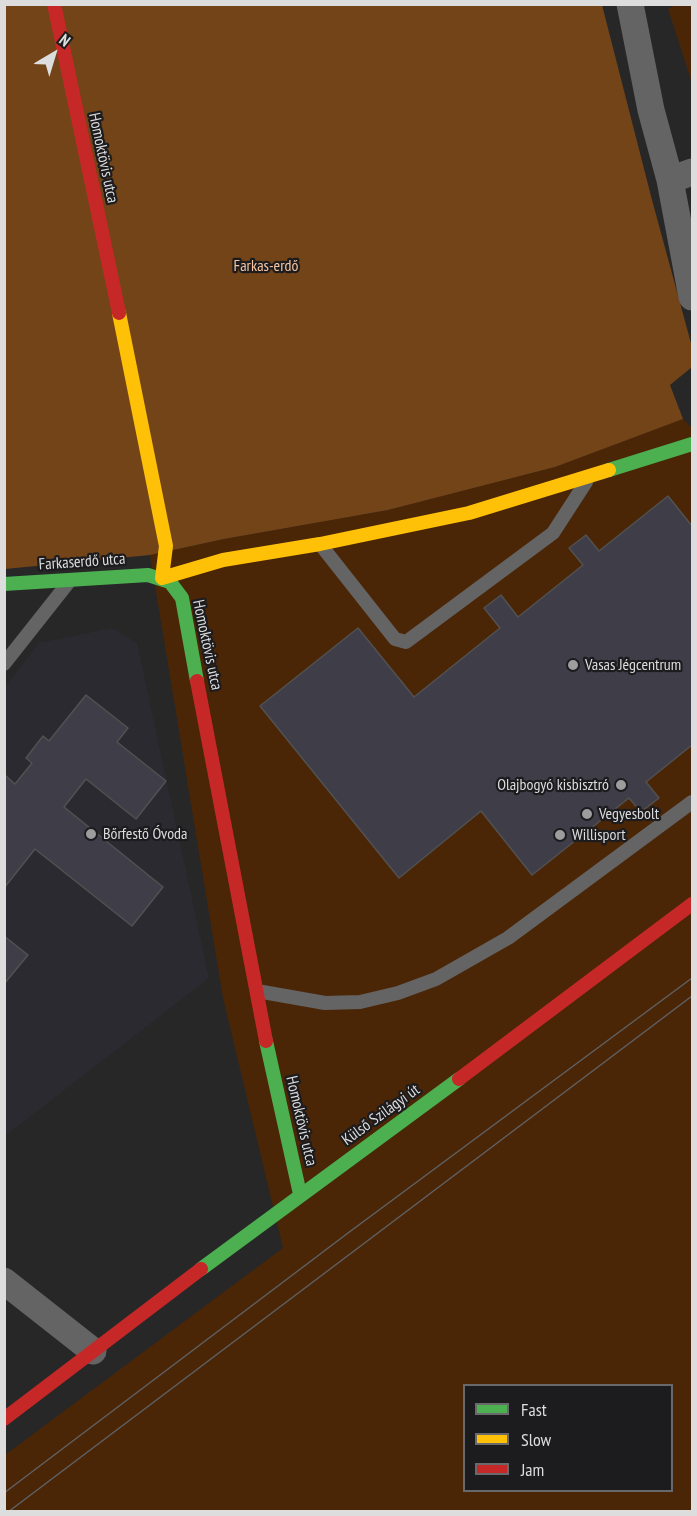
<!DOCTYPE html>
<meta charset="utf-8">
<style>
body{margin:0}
#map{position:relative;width:697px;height:1516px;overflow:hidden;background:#272727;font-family:"PT Sans Narrow",sans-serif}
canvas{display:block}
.frame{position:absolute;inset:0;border:6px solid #ddddde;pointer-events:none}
.legend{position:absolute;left:463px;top:1384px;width:210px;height:108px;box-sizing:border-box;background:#1c1c1f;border:2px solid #69696b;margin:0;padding:8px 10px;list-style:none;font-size:18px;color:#ddddde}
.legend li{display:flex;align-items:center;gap:12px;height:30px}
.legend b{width:30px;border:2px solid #69696b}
.north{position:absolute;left:24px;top:24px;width:60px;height:60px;-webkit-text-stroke:4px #1c1c1f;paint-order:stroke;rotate:38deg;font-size:16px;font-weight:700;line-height:24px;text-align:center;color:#ddddde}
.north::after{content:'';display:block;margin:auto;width:21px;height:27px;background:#ddddde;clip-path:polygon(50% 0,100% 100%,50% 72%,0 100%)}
</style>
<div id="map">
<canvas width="697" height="1516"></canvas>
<div class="frame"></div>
<ul class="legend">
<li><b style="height:8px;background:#4caf50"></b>Fast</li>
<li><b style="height:8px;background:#ffc107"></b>Slow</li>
<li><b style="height:8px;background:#c62828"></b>Jam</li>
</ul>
<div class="north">N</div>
</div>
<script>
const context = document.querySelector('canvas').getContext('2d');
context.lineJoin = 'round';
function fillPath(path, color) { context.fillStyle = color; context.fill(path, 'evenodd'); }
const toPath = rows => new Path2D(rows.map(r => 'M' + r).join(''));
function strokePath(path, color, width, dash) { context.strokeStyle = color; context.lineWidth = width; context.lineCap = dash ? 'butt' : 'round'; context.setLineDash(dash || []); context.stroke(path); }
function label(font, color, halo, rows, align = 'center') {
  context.font = font + ' "PT Sans Narrow",sans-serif'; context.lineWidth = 4.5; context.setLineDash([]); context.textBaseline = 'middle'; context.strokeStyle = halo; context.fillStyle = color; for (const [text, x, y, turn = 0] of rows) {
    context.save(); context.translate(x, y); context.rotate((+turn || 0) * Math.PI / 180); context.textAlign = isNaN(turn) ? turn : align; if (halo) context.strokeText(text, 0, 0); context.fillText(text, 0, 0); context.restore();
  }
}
const built = toPath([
 [112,628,137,643,209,978,5,1136,4,689,39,643]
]);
const green = toPath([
 [675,5,692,5,692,83,668,9],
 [683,419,692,428,692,1511,5,1512,5,1455,283,1248,223,998,150,555,224,539,388,510,555,467],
 [464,1386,672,1386,672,1490,464,1490]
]);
const forest = toPath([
 [5,5,602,5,652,200,692,347,692,367,670,385,683,419,555,467,388,510,224,539,150,555,5,569]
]);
const building = toPath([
 [668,496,692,526,692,745,646,782,659,798,641,812,629,798,532,875,481,811,399,878,260,706,358,628,414,697,500,628,484,608,501,595,518,617,583,565,569,548,586,535,599,551,668,496],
 [86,695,128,728,117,742,166,781,136,819,86,779,64,807,163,887,132,926,35,849,4,888,4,778,6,776,15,784,32,763,26,758,43,736,49,741,86,695],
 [4,936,28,955,4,984,4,936]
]);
const lane = toPath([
 [320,544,395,639,406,642,553,533,586,482],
 [4,664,68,583],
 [257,991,325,1003,360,1002,398,993,436,979,508,938,692,802]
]);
const street = toPath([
 [630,4,651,110,670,180,692,297],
 [670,180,692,172],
 [4,1281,93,1351]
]);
const fast = toPath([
 [609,470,692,444],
 [4,584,148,575,170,582,182,598,197,681],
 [266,1041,300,1194],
 [201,1269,459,1079]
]);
const slow = toPath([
 [119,313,166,546,162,578],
 [162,578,223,560,320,544,469,513,609,470]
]);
const jam = toPath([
 [54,4,119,313],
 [197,681,266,1041],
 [459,1079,692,904],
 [4,1419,201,1269]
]);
const tram = toPath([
 [4,1493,348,1233,692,978],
 [8,1512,692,996]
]);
const markers = [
 [573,665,6,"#9d9d9e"],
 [621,785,6,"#9d9d9e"],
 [587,814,6,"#9d9d9e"],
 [91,834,6,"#9d9d9e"],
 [560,835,6,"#9d9d9e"]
];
const streetNames = [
 ["Homoktövis utca",103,158,78],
 ["Farkaserdő utca",82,562,-4],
 ["Homoktövis utca",207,645,78],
 ["Külső Szilágyi út",381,1115,-36],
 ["Homoktövis utca",301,1121,77]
];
const parkNames = [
 ["Farkas-erdő",266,266]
];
const poiNames = [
 ["Vasas Jégcentrum",585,665],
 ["Olajbogyó kisbisztró",609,785,"right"],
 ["Vegyesbolt",599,814],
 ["Bőrfestő Óvoda",103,834],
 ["Willisport",572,835]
];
fillPath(built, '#2b2a31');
fillPath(green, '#4a2607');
fillPath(forest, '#744419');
fillPath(building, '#3f3d48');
strokePath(building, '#515151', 1.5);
strokePath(lane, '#646465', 14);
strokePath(street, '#646465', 27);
strokePath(fast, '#4caf50', 14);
strokePath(slow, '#ffc107', 14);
strokePath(jam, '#c62828', 14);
strokePath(tram, '#606061', 1.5);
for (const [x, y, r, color] of markers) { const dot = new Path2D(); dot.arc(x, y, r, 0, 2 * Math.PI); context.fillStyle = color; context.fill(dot); strokePath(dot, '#1c1c1f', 2); }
label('16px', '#ddddde', '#1c1c1f', streetNames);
label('16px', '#f9c5a1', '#1c1c1f', parkNames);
label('16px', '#ddddde', '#1c1c1f', poiNames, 'left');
</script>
